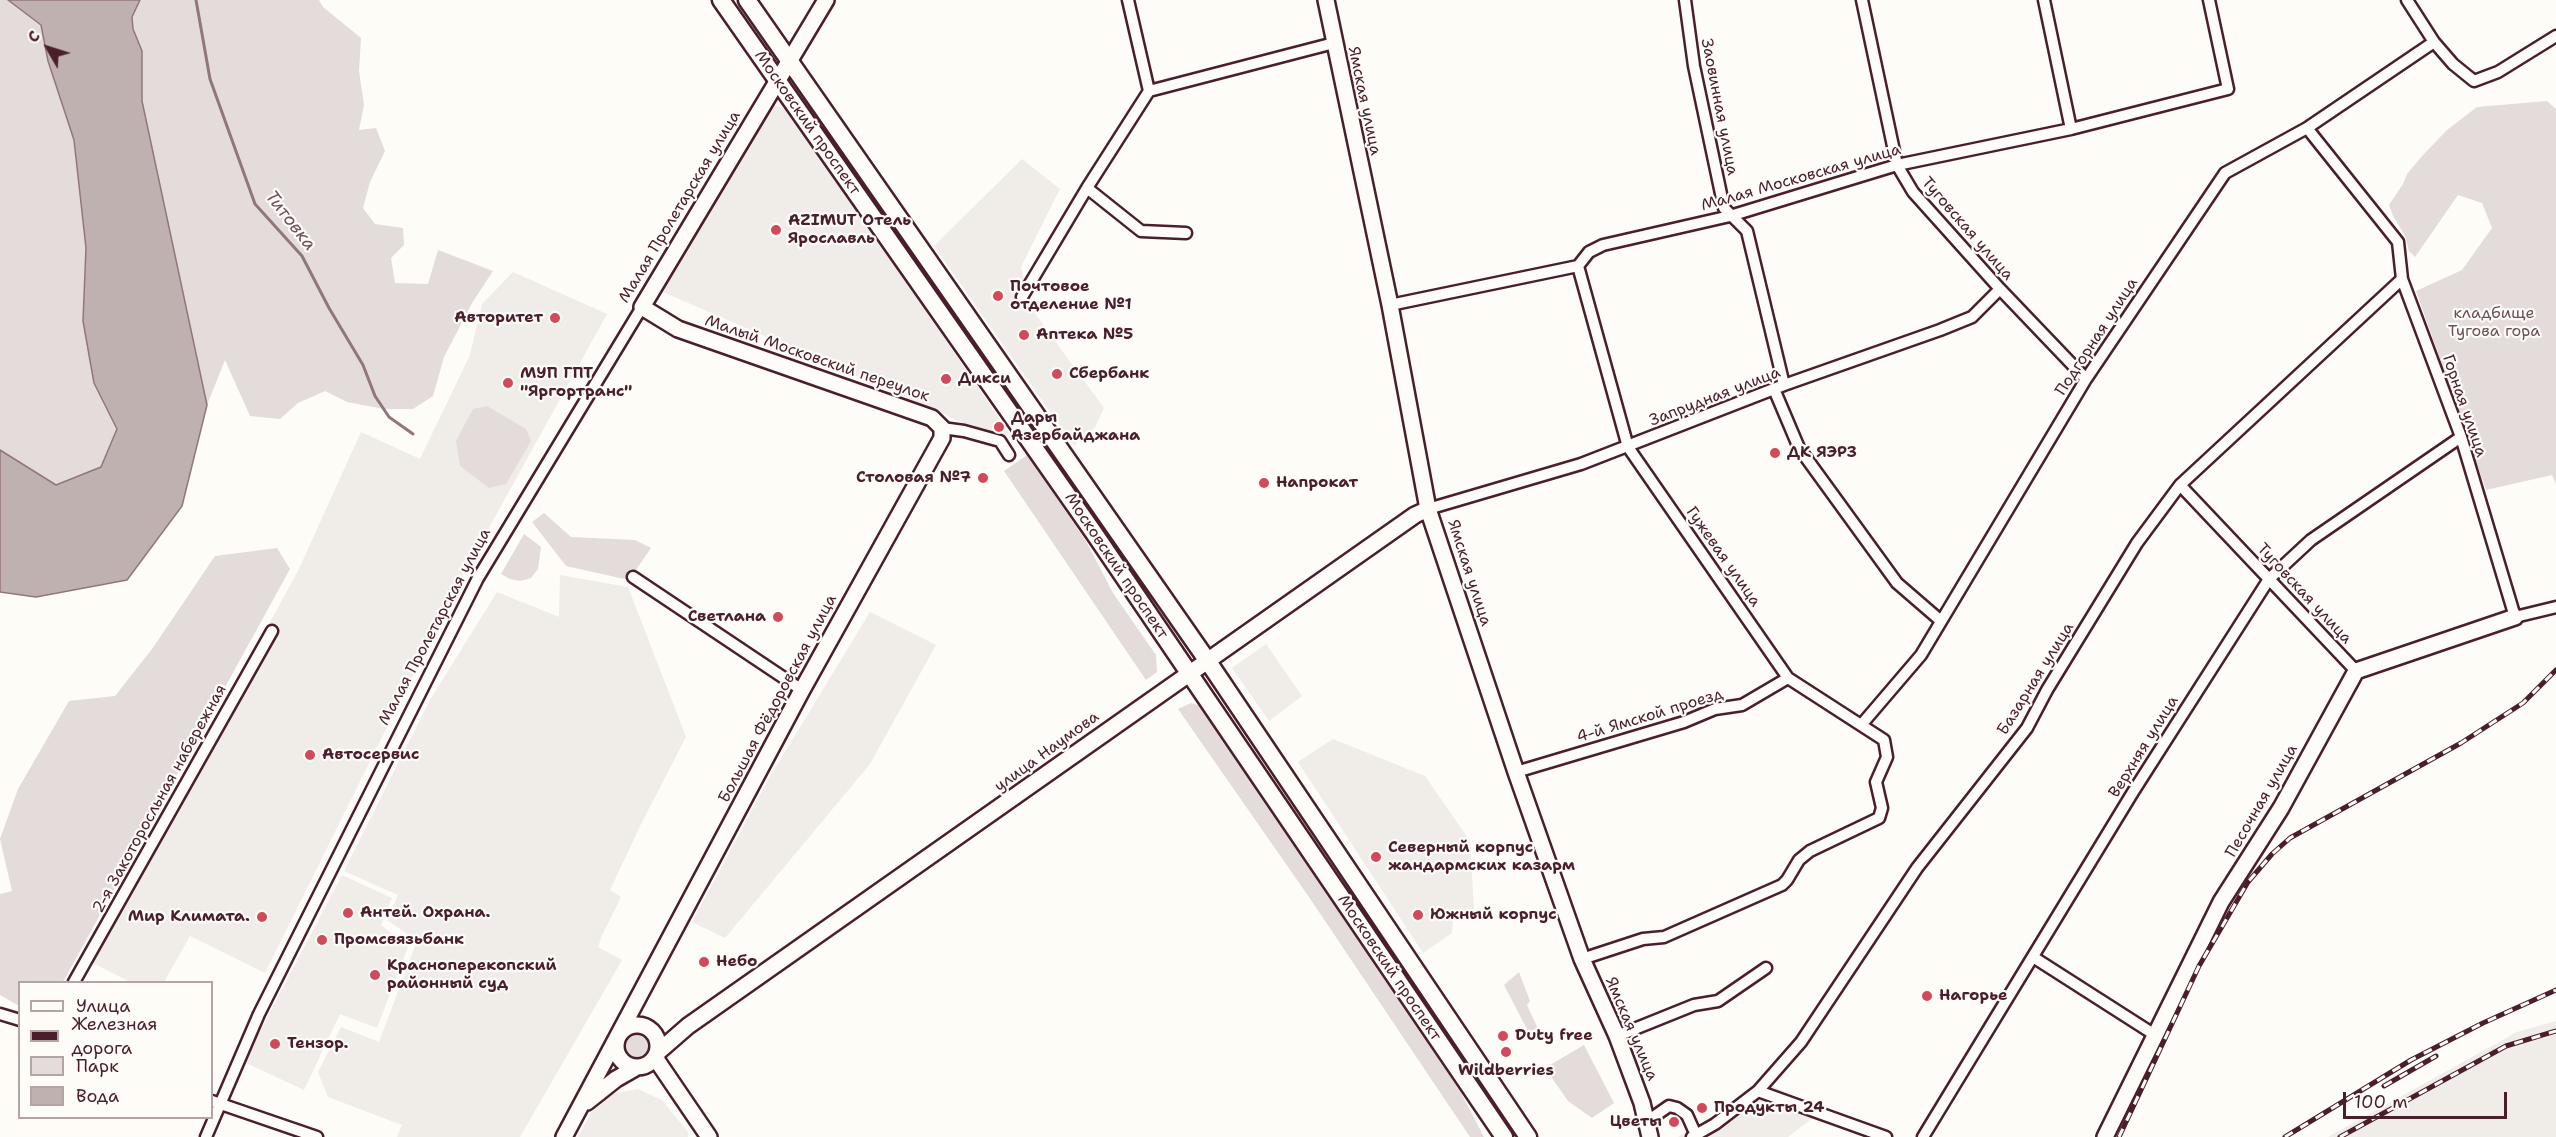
<!DOCTYPE html>
<meta charset="utf-8">
<style>
body{margin:0}
#map{position:relative;width:2556px;height:1137px;overflow:hidden;background:#fdfcf7;font-family:"Shantell Sans",sans-serif}
canvas{display:block}
.legend{position:absolute;left:18px;top:981px;width:195px;height:138px;box-sizing:border-box;background:#fdfcf7;border:2px solid #b5a4a5;margin:0;padding:8px 10px;list-style:none;font-size:18px;color:#4a1f2b}
.legend li{display:flex;align-items:center;gap:12px;height:30px}
.legend b{width:30px;border:2px solid #b5a4a5}
.north{position:absolute;left:18px;top:18px;width:60px;height:60px;-webkit-text-stroke:4px #fdfcf7;paint-order:stroke;rotate:309deg;font-size:16px;font-weight:700;line-height:24px;text-align:center;color:#4a1f2b}
.north::after{content:'';display:block;margin:auto;width:21px;height:27px;background:#4a1f2b;clip-path:polygon(50% 0,100% 100%,50% 72%,0 100%)}
.scale{position:absolute;left:2343px;top:1092px;width:164px;height:27px;box-sizing:border-box;border:3px solid #4a1f2b;border-top:0;padding-left:8px;font-size:18px;line-height:21px;white-space:nowrap;color:#4a1f2b;-webkit-text-stroke:4px #fdfcf7;paint-order:stroke}
</style>
<div id="map">
<canvas width="2556" height="1137"></canvas>
<ul class="legend">
<li><b style="height:8px;background:#fdfcf7"></b>Улица</li>
<li><b style="height:8px;background:#4a1f2b"></b>Железная дорога</li>
<li><b style="height:16px;background:#e3dcda"></b>Парк</li>
<li><b style="height:16px;background:#c0b1b1"></b>Вода</li>
</ul>
<div class="north">С</div>
<div class="scale">100 m</div>
</div>
<script>
const context = document.querySelector('canvas').getContext('2d');
context.lineJoin = 'round';
function fillPath(path, color) { context.fillStyle = color; context.fill(path, 'evenodd'); }
const toPath = rows => new Path2D(rows.map(r => 'M' + r).join(''));
function strokePath(path, color, width, dash) { context.strokeStyle = color; context.lineWidth = width; context.lineCap = dash ? 'butt' : 'round'; context.setLineDash(dash || []); context.stroke(path); }
function label(font, color, halo, rows, align = 'center') {
  context.font = font + ' "Shantell Sans",sans-serif'; context.lineWidth = 4.5; context.setLineDash([]); context.textBaseline = 'middle'; context.strokeStyle = halo; context.fillStyle = color; for (const [text, x, y, turn = 0] of rows) {
    context.save(); context.translate(x, y); context.rotate((+turn || 0) * Math.PI / 180); context.textAlign = isNaN(turn) ? turn : align; if (halo) context.strokeText(text, 0, 0); context.fillText(text, 0, 0); context.restore();
  }
}
const built = toPath([
 [773,105,787,109,1010,434,1000,441,944,414,663,292],
 [1022,159,1060,189,1021,267,1031,308,1104,408,1095,427,1074,446,934,246],
 [513,272,607,314,458,584,265,973,190,936,164,982,130,982,85,959,298,571,361,432,420,459,470,355,482,304],
 [560,575,628,587,686,737,640,826,610,890,621,897,602,935,598,947,622,960,520,1137,397,1137,402,1125,328,1097,318,1072,341,1027,379,1042,417,941,387,920,398,895,344,871,430,700,497,592,559,617],
 [870,612,936,645,870,764,725,938,692,922,768,780],
 [1266,644,1302,696,1269,721,1232,668],
 [1333,739,1425,776,1470,841,1474,909,1453,921,1452,933,1423,953,1298,762],
 [342,875,392,898,381,925,408,947,377,1028,340,1014,304,1090,244,1062],
 [2556,1021,2556,1137,2328,1137,2517,1032],
 [1768,1084,1823,1110,1788,1137,1678,1137],
 [638,1089,662,1100,688,1132,688,1137,578,1137,591,1113,610,1094]
]);
const green = toPath([
 [0,0,8,0,41,25,48,61,74,140,86,248,83,321,94,383,117,429,101,467,56,485,0,450],
 [140,0,319,0,323,7,361,38,359,71,364,105,359,130,376,128,385,151,370,182,363,208,375,224,403,228,404,245,391,258,395,283,428,284,438,250,493,271,472,303,444,357,433,396,413,409,384,409,347,402,325,391,298,403,280,419,250,416,225,360,207,405,142,101,142,51,133,29,132,17],
 [2547,101,2556,109,2556,484,2552,475,2486,490,2416,291,2462,270,2492,228,2482,203,2458,195,2415,257,2409,251,2405,236,2393,216,2389,205,2403,184,2407,174,2423,155,2447,130,2477,107],
 [487,406,526,429,531,441,506,484,489,488,460,466,456,441,473,409],
 [1027,455,1086,541,1113,593,1156,655,1157,672,1146,680,1004,471],
 [544,513,571,537,635,540,651,548,629,580,566,566,532,522],
 [524,534,541,547,538,569,531,578,520,581,510,579,501,574],
 [277,548,290,569,63,982,20,982,19,1006,0,995,0,894,12,891,0,839,18,789,69,701,115,696,152,649,215,556],
 [1191,703,1205,707,1461,1093,1484,1137,1470,1137,1311,900,1178,709],
 [1519,972,1530,1001,1527,1005,1539,1031,1530,1035,1504,985],
 '622 1046a15 15 0 1 1 30 0a15 15 0 1 1-30 0Z',
 [1584,1045,1614,1103,1592,1118,1568,1101,1545,1068]
]);
const water = toPath([
 [8,0,140,0,132,17,133,29,142,51,142,101,207,405,182,506,127,580,36,597,0,592,0,450,56,485,101,467,117,429,94,383,83,321,86,248,74,140,48,61,41,25,8,0]
]);
const stream = toPath([
 [196,0,210,79,255,204,302,256,329,308,363,365,375,396,389,417,413,434]
]);
const street = toPath([
 [1128,0,1149,91],
 [1685,0,1694,66,1724,208,1747,231,1784,385],
 [1862,0,1897,165,1913,192,2000,289,2086,379],
 [2044,0,2071,129],
 [2407,0,2434,42,2453,64,2474,81,2498,72,2556,36],
 [2307,128,2398,242,2402,279,2461,437,2515,617,2556,607],
 [1087,188,1141,231,1186,233],
 [1578,266,1628,447,1788,678,1884,740,1887,757,1876,782,1882,808,1879,818,1810,851,1799,860,1787,880,1782,885,1664,937,1643,939,1582,959],
 [1022,297,1087,188,1149,91,1334,43],
 [1390,305,1578,266,1589,252,1603,245,1730,216,1897,165,2071,129,2228,89,2209,0],
 [1774,389,1799,448,1897,583,1941,621],
 [942,428,964,431,1000,441,1009,455],
 [2180,485,2356,671],
 [1428,509,1581,464,1784,385,1940,330,1972,317,2000,289],
 [633,577,802,690],
 [1862,724,1921,655,2086,379,2225,173,2307,128,2434,42],
 [1516,772,1684,722,1715,709,1742,705,1788,678],
 [2033,957,2155,1035],
 [74,982,272,631],
 [0,1014,20,1020],
 [1617,1036,1694,1005,1718,1001,1766,968],
 [1758,1091,1886,1137],
 [212,1101,317,1137],
 [1646,1122,1669,1106,1677,1108,1687,1115,1696,1135],
 [206,1137,259,1014,478,578,642,307],
 [1692,1137,1715,1124,1758,1091,1801,1042,1917,868,2027,728,2047,690,2137,543,2180,485,2402,279],
 [1923,1137,2133,792,2269,579,2311,540,2461,437]
]);
const secondary = toPath([
 [1326,0,1390,305,1428,509,1516,772,1582,959,1617,1036,1642,1103,1650,1137],
 '616 1046a21 21 0 1 1 42 0a21 21 0 1 1-42 0Z',
 [657,1053,688,1026,1415,515,1428,509],
 [656,1056,658,1062,709,1137],
 [587,1102,616,1079,637,1067],
 [564,1137,802,690,942,438,942,428,932,418,678,329,642,307,826,0],
 [2105,1137,2221,902,2281,808,2356,671,2515,617]
]);
const primary = toPath([
 [721,0,1094,533,1504,1137],
 [747,0,1207,660,1528,1137]
]);
const rail = toPath([
 [2384,1086,2436,1056],
 [2119,1137,2199,966,2248,882,2272,854,2290,838,2461,743,2523,703,2556,670],
 [2285,1137,2411,1060,2483,1023,2556,990],
 [2340,1137,2506,1046,2556,1031]
]);
const markers = [
 [776,230,6,"#d1495b"],
 [998,296,6,"#d1495b"],
 [555,318,6,"#d1495b"],
 [1024,335,6,"#d1495b"],
 [1057,374,6,"#d1495b"],
 [946,379,6,"#d1495b"],
 [508,383,6,"#d1495b"],
 [999,427,6,"#d1495b"],
 [1775,453,6,"#d1495b"],
 [983,478,6,"#d1495b"],
 [1264,483,6,"#d1495b"],
 [778,617,6,"#d1495b"],
 [310,755,6,"#d1495b"],
 [1376,857,6,"#d1495b"],
 [348,913,6,"#d1495b"],
 [1418,915,6,"#d1495b"],
 [262,917,6,"#d1495b"],
 [322,940,6,"#d1495b"],
 [704,962,6,"#d1495b"],
 [375,975,6,"#d1495b"],
 [1927,996,6,"#d1495b"],
 [1503,1036,6,"#d1495b"],
 [275,1044,6,"#d1495b"],
 [1506,1052,6,"#d1495b"],
 [1702,1108,6,"#d1495b"],
 [1674,1122,6,"#d1495b"]
];
const streetNames = [
 ["Ямская улица",1364,101,78],
 ["Заовинная улица",1719,107,79],
 ["Московский проспект",807,123,55],
 ["Малая Московская улица",1801,178,-16],
 ["Малая Пролетарская улица",680,207,-59],
 ["Туговская улица",1967,229,49],
 ["Подгорная улица",2097,337,-57],
 ["Малый Московский переулок",817,359,19],
 ["Запрудная улица",1715,397,-21],
 ["Горная улица",2464,406,71],
 ["Гужевая улица",1723,557,55],
 ["Московский проспект",1116,566,56],
 ["Ямская улица",1469,573,72],
 ["Туговская улица",2304,594,47],
 ["Малая Пролетарская улица",435,627,-62],
 ["Базарная улица",2036,679,-58],
 ["Большая Фёдоровская улица",778,699,-62],
 ["4-й Ямской проезд",1650,716,-17],
 ["Верхняя улица",2144,747,-58],
 ["улица Наумова",1047,752,-36],
 ["2-я Закоторосльная набережная",160,799,-61],
 ["Песочная улица",2262,801,-60],
 ["Московский проспект",1389,968,56],
 ["Ямская улица",1631,1029,67]
];
const poiNames = [
 ["AZIMUT Отель",788,221],
 ["Ярославль",788,239],
 ["Почтовое",1010,287],
 ["отделение №1",1010,305],
 ["Авторитет",543,318,"right"],
 ["Аптека №5",1036,335],
 ["МУП ГПТ",520,374],
 ["\"Яргортранс\"",520,392],
 ["Сбербанк",1069,374],
 ["Дикси",958,379],
 ["Дары",1011,418],
 ["Азербайджана",1011,436],
 ["ДК ЯЭРЗ",1787,453],
 ["Столовая №7",971,478,"right"],
 ["Напрокат",1276,483],
 ["Светлана",766,617,"right"],
 ["Автосервис",322,755],
 ["Северный корпус",1388,848],
 ["жандармских казарм",1388,866],
 ["Антей. Охрана.",360,913],
 ["Южный корпус",1430,915],
 ["Мир Климата.",250,917,"right"],
 ["Промсвязьбанк",334,940],
 ["Небо",716,962],
 ["Красноперекопский",387,966],
 ["районный суд",387,984],
 ["Нагорье",1939,996],
 ["Duty free",1515,1036],
 ["Тензор.",287,1044],
 ["Wildberries",1506,1071,"center"],
 ["Продукты 24",1714,1108],
 ["Цветы",1662,1122,"right"]
];
const parkNames = [
 ["кладбище",2494,314],
 ["Тугова гора",2494,332]
];
const waterNames = [
 ["Титовка",290,221,52]
];
fillPath(built, '#f0ece8');
fillPath(green, '#e3dcda');
fillPath(water, '#c0b1b1');
strokePath(water, '#91777b', 1.5);
strokePath(stream, '#91777b', 3);
strokePath(street, '#4a1f2b', 15);
strokePath(secondary, '#4a1f2b', 20);
strokePath(primary, '#4a1f2b', 21);
strokePath(street, '#fdfcf7', 10);
strokePath(secondary, '#fdfcf7', 15);
strokePath(primary, '#fdfcf7', 16);
strokePath(rail, '#4a1f2b', 5);
strokePath(rail, '#fdfcf7', 3, [9]);
for (const [x, y, r, color] of markers) { const dot = new Path2D(); dot.arc(x, y, r, 0, 2 * Math.PI); context.fillStyle = color; context.fill(dot); strokePath(dot, '#fdfcf7', 2); }
label('16px', '#4a1f2b', '#fdfcf7', streetNames);
label('bold 16px', '#4a1f2b', '#fdfcf7', poiNames, 'left');
label('16px', '#704e57', '#fdfcf7', parkNames);
label('italic 18px', '#73525a', '#fdfcf7', waterNames);
</script>
